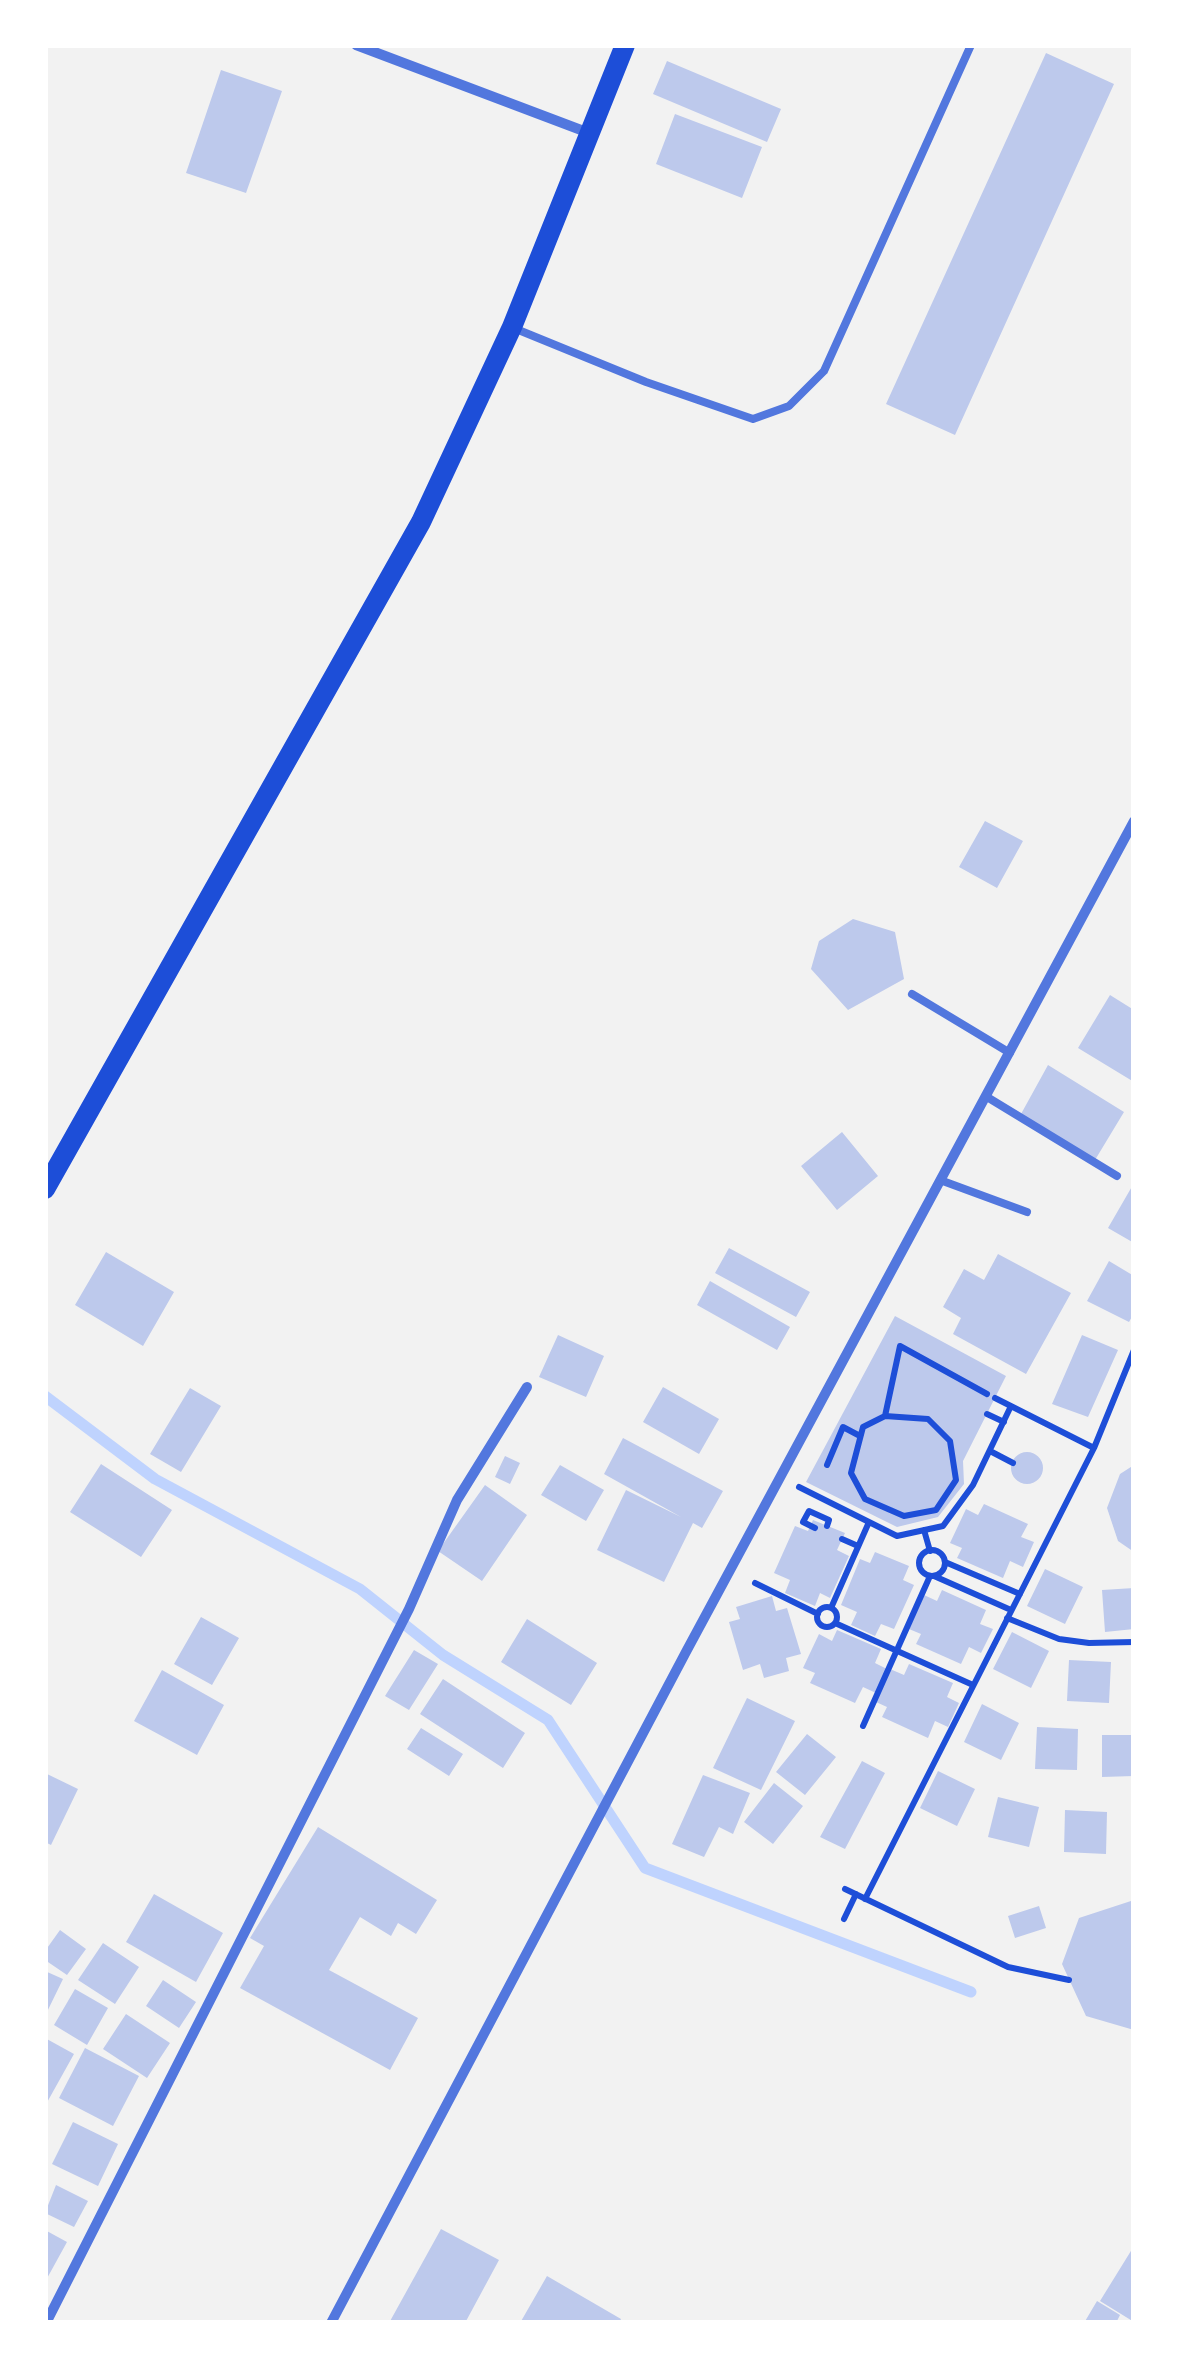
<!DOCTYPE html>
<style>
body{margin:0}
#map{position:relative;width:1179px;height:2368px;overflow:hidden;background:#f2f2f2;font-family:Raleway,sans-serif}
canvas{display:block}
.frame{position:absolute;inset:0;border:48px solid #fff;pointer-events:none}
</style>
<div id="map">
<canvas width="1179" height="2368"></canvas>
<div class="frame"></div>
</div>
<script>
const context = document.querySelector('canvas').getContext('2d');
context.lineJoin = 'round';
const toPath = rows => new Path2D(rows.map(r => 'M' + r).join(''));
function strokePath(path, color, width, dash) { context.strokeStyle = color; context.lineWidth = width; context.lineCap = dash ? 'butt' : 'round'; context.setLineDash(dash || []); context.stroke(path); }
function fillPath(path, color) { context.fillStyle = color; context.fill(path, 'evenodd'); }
const stream = toPath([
 [45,1396,155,1479,360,1589,443,1655,548,1720,645,1868,971,1992]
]);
const building = toPath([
 [1046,53,1114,84,955,435,886,404],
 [667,61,781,109,767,142,653,94],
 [221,70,282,91,246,193,186,173],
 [675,114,762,147,742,198,656,164],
 [985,821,1023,841,997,888,959,867],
 [853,919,895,932,904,979,848,1010,811,969,819,941],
 [1110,995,1134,1010,1134,1082,1078,1048],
 [1048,1065,1124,1112,1095,1160,1021,1114],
 [842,1132,878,1176,837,1210,801,1166],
 [1134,1183,1134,1243,1108,1228],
 [729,1248,810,1292,796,1317,715,1273],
 [106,1252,174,1292,143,1346,75,1305],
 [998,1254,1071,1293,1026,1374,953,1334,961,1318,943,1307,964,1269,984,1280],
 [1109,1261,1134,1276,1134,1313,1129,1322,1087,1301],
 [710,1281,790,1327,777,1350,697,1305],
 [895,1316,1006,1376,963,1461,964,1484,938,1517,897,1527,806,1482],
 [558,1335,604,1356,586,1397,539,1377],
 [1082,1335,1118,1350,1088,1417,1052,1404],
 [663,1387,719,1419,699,1454,643,1422],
 [190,1388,221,1406,181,1472,150,1454],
 [623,1438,723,1491,702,1528,693,1523,664,1582,597,1550,626,1490,681,1517,604,1474],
 '1011 1468a16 16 0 1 1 32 0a16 16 0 1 1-32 0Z',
 [505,1456,520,1463,510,1484,495,1477],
 [101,1464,172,1510,141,1557,70,1512],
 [560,1465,604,1490,586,1521,541,1495],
 [1134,1465,1134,1552,1118,1541,1107,1508,1120,1474],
 [485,1485,527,1515,482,1581,438,1551],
 [984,1504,1028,1524,1021,1537,1034,1542,1023,1567,1010,1561,1003,1578,957,1558,962,1548,950,1543,966,1509,978,1515],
 [813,1520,845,1533,837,1550,849,1556,830,1598,820,1593,815,1606,785,1593,790,1580,774,1573,795,1526,808,1531],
 [875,1552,909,1566,903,1580,914,1585,894,1629,881,1624,875,1636,851,1625,857,1612,841,1605,860,1559,870,1563],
 [1045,1569,1083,1587,1065,1624,1027,1606],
 [1134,1588,1134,1629,1105,1632,1102,1590],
 [942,1590,986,1610,980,1624,993,1629,981,1653,969,1647,961,1664,916,1644,921,1634,909,1629,924,1595,937,1601],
 [772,1596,776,1611,787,1608,801,1654,786,1658,789,1671,764,1678,760,1664,743,1670,729,1622,740,1619,736,1607],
 [201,1617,239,1638,212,1685,174,1664],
 [527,1619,597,1663,571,1705,501,1662],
 [837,1630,881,1649,875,1663,887,1669,876,1693,863,1687,855,1703,810,1683,815,1673,803,1668,819,1634,832,1641],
 [1012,1632,1049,1651,1031,1688,993,1669],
 [414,1650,438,1664,409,1710,385,1696],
 [1069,1660,1111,1662,1109,1703,1067,1701],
 [909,1664,953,1683,947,1697,959,1703,948,1727,935,1721,928,1738,882,1717,887,1707,876,1702,890,1669,904,1675],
 [162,1670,224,1705,197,1755,134,1721],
 [443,1679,525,1733,503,1768,420,1714],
 [747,1698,795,1721,761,1790,713,1768],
 [982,1704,1019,1723,1001,1760,964,1742],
 [1037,1727,1078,1729,1077,1770,1035,1769],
 [421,1728,463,1754,449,1776,407,1749],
 [807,1734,836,1757,805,1795,776,1772],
 [1102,1735,1134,1735,1134,1776,1102,1777],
 [862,1761,885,1773,845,1849,820,1837],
 [938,1771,975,1789,957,1826,920,1808],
 [45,1773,78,1789,51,1845,45,1842],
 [703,1775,750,1793,733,1834,719,1827,704,1857,672,1844],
 [774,1783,803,1806,773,1844,744,1822],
 [998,1797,1039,1807,1029,1847,988,1837],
 [1065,1810,1107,1812,1106,1854,1064,1852],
 [318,1827,437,1900,416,1934,398,1923,391,1936,360,1917,329,1970,418,2018,390,2070,240,1988,264,1946,250,1938],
 [154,1894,223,1933,196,1982,126,1942],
 [1134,1900,1134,2030,1086,2016,1062,1964,1079,1918],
 [1039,1906,1046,1928,1015,1938,1008,1916],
 [60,1930,86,1949,67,1975,45,1960,45,1951],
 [103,1943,139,1967,115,2004,78,1980],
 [45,1971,63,1979,45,2016],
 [163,1980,196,2002,179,2028,146,2006],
 [75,1989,108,2008,87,2045,54,2025],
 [126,2014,170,2043,147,2078,103,2049],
 [45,2038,74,2054,45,2106],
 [85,2048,139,2076,113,2126,59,2098],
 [73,2122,118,2144,98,2186,52,2164],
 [56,2185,88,2201,74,2227,45,2213],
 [441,2229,499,2260,465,2323,389,2323],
 [45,2230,67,2242,45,2282],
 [1134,2246,1134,2322,1100,2301],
 [547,2276,621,2319,619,2323,520,2323],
 [1097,2301,1120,2315,1116,2323,1084,2323]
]);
const path = toPath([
 [995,1398,1094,1448],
 [987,1414,1004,1422],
 [885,1416,863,1427,851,1473,865,1499,904,1516,936,1510,956,1480,950,1441,928,1419,885,1416,900,1346,987,1394],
 [990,1451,1013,1463],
 [827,1465,843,1427,860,1436],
 [799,1487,897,1536,943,1526,973,1485,1011,1406],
 [815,1528,803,1522,809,1511,829,1520,827,1526],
 [924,1530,930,1551],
 [842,1539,858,1546],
 '919 1563a13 13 0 1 1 26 0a13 13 0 1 1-26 0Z',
 [945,1562,1020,1594],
 [934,1576,1011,1610],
 [755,1583,818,1614],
 '817 1617a10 10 0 1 1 20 0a10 10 0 1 1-20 0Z',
 [831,1608,869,1522],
 [1007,1618,1059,1639,1089,1643,1134,1642],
 [835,1623,973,1685],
 [863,1726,930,1576],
 [845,1889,1008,1967,1069,1980],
 [865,1899,1094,1448,1134,1350],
 [844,1919,856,1894]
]);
const service = toPath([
 [516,329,646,382,753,419,789,406,824,371,971,45],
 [912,994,1010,1053],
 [987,1097,1117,1176],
 [940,1180,1027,1212]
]);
const minor = toPath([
 [356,45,589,133],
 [46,2323,409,1609,457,1500,527,1387],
 [331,2323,687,1650,1134,821]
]);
const secondary = toPath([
 [45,1189,421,522,512,327,625,45]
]);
strokePath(stream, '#bfd3fe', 11);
fillPath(building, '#bdc9ec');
strokePath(path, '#1d4ed8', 6);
strokePath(service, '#5277de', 8);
strokePath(minor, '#5277de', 10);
strokePath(secondary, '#1d4ed8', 20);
</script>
